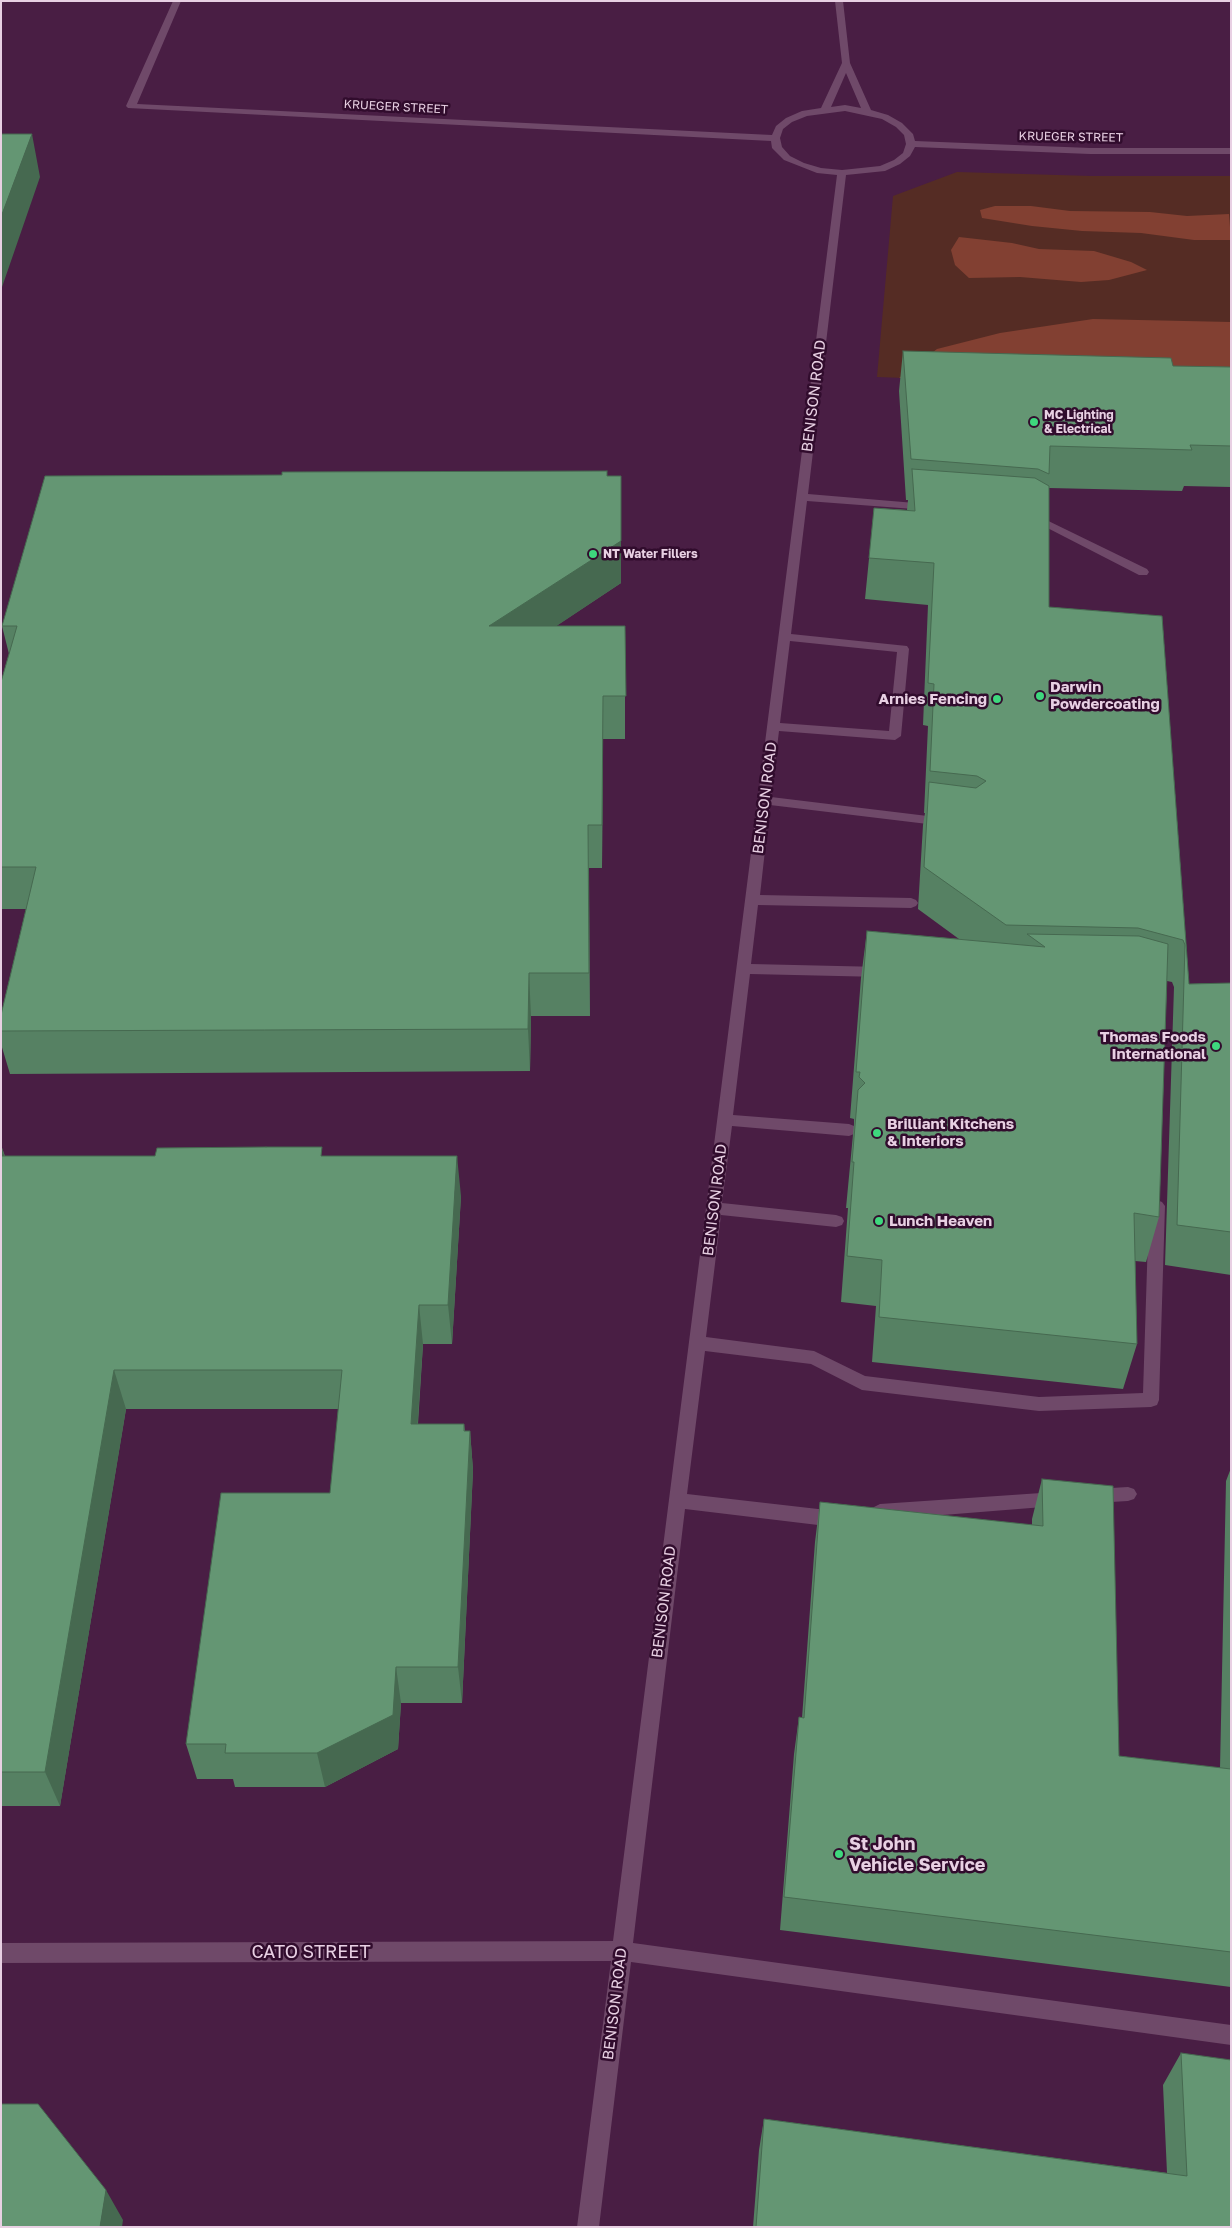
<!DOCTYPE html>
<style>
body{margin:0}
#map{position:relative;width:1232px;height:2228px;overflow:hidden;background:#3c1737;font-family:"Golos Text",sans-serif}
canvas{display:block}
.frame{position:absolute;inset:0;border:2px solid #e8d0e3;pointer-events:none}
</style>
<div id="map">
<canvas width="1232" height="2228"></canvas>
<div class="frame"></div>
</div>
<script>
const context = document.querySelector('canvas').getContext('2d');
context.lineJoin = 'round';
function fillPath(path, color) { context.fillStyle = color; context.fill(path, 'evenodd'); }
const toPath = rows => new Path2D(rows.map(r => 'M' + r).join(''));
function strokePath(path, color, width, dash) { context.strokeStyle = color; context.lineWidth = width; context.lineCap = dash ? 'butt' : 'round'; context.setLineDash(dash || []); context.stroke(path); }
function label(font, color, halo, rows, align = 'center') {
  context.font = font + ' "Golos Text",sans-serif'; context.lineWidth = 5; context.setLineDash([]); context.textBaseline = 'middle'; context.strokeStyle = halo; context.fillStyle = color; for (const [text, x, y, turn = 0] of rows) {
    context.save(); context.translate(x, y); context.rotate((+turn || 0) * Math.PI / 180); context.textAlign = isNaN(turn) ? turn : align; if (halo) context.strokeText(text, 0, 0); context.fillText(text, 0, 0); context.restore();
  }
}
const built = toPath([
 [1,1,1231,1,1231,2227,1,2227]
]);
const green = toPath([
 [957,172,1091,176,1231,176,1231,390,877,377,893,196]
]);
const forest = toPath([
 [995,206,1031,206,1070,211,1150,212,1187,216,1229,214,1231,240,1194,240,1141,233,1082,231,1032,226,982,218,980,210],
 [959,237,1012,243,1039,249,1094,251,1131,262,1147,270,1109,280,1081,282,1020,277,969,278,955,265,951,250],
 [1093,319,1231,322,1231,390,899,378,937,349,1000,333]
]);
const minor = toPath([
 [173,1,181,1,137,104,772,135,776,126,786,118,802,111,821,108,842,63,835,1,843,1,850,63,871,110,888,115,902,123,913,134,915,141,1090,148,1231,148,1231,154,1090,154,915,147,910,156,900,164,885,171,846,175,808,494,927,504,933,507,927,510,807,501,791,634,907,646,909,649,901,736,895,740,779,731,771,797,944,818,951,822,944,826,770,805,760,895,911,898,916,900,918,903,916,906,911,908,758,905,751,964,882,967,887,968,889,972,887,976,882,977,750,974,733,1115,849,1124,854,1126,857,1130,854,1134,849,1136,732,1126,722,1203,836,1215,842,1217,844,1221,842,1225,836,1227,721,1215,706,1337,814,1351,865,1376,1039,1397,1143,1393,1149,1206,1152,1202,1157,1200,1162,1202,1165,1206,1159,1400,1157,1405,1151,1407,1039,1411,862,1390,811,1364,705,1351,687,1494,818,1509,837,1507,843,1510,846,1515,843,1520,837,1523,818,1525,685,1509,633,1943,1231,2025,1231,2045,631,1962,599,2227,577,2227,611,1961,1,1963,1,1943,613,1941,837,175,817,173,784,160,772,148,771,141,128,108,126,106,173,1],
 [846,73,861,108,845,105,831,107,846,73],
 [845,111,882,119,896,127,904,135,906,144,903,153,894,160,880,166,842,170,821,168,804,163,790,156,782,147,780,138,783,129,792,122,807,116,845,111],
 [790,641,897,652,889,731,780,723,790,641],
 [1032,513,1147,569,1149,572,1147,575,1139,575,1028,518,1026,516,1028,514,1032,513],
 [1128,1487,1134,1489,1137,1494,1134,1499,1128,1501,1094,1503,1088,1501,1085,1496,1088,1491,1094,1489,1128,1487],
 [1056,1492,1062,1494,1065,1499,1062,1504,1056,1506,880,1520,874,1517,871,1512,874,1507,880,1504,1056,1492]
]);
const wall = toPath([
 [903,351,1173,366,1231,367,1231,487,1184,486,1182,491,1049,488,1049,607,1162,616,1189,984,1231,983,1231,1275,1165,1265,1174,987,1172,982,1167,981,1159,1217,1146,1262,1135,1261,1137,1344,1123,1389,872,1362,876,1306,841,1302,848,1208,846,1208,854,1124,854,1119,850,1118,861,978,867,931,959,939,918,909,923,825,925,813,924,813,928,726,923,725,928,605,865,599,874,508,907,510,908,500,906,500,899,391],
 [607,476,621,583,556,626,625,626,625,739,603,739,602,868,589,868,590,1016,531,1016,530,1071,10,1074,1,1044,1,1015,26,909,1,909,1,682,9,654,2,626],
 [1,1145,5,1156,323,1156,461,1196,452,1344,423,1344,418,1424,464,1424,465,1431,470,1431,473,1470,462,1703,401,1703,398,1749,325,1787,235,1787,233,1779,197,1779,186,1744,330,1493,339,1409,126,1409,60,1806,1,1806],
 [1231,1468,1231,1987,780,1930,794,1754,799,1717,802,1718,815,1542,820,1502,1032,1525,1032,1519,1042,1479,1119,1756,1220,1768,1226,1481],
 [1181,2053,1231,2227,753,2227,759,2150,764,2119,1167,2173,1163,2085]
]);
const shadedWall = toPath([
 [32,134,40,177,1,290,1,217],
 [621,541,621,583,492,669,489,626],
 [603,696,603,739,602,868,602,825],
 [529,973,531,1016,530,1071,528,1029],
 [1,1145,14,1186,1,1164],
 [457,1156,461,1196,452,1344,448,1305],
 [419,1305,423,1344,415,1462,411,1424],
 [114,1370,126,1409,60,1806,45,1772],
 [470,1431,473,1470,462,1703,458,1667],
 [396,1667,401,1703,398,1749,325,1787,317,1753],
 [106,2190,123,2220,122,2227,100,2227]
]);
const building = toPath([
 [1,134,32,134,1,217,1,134],
 [903,351,1171,358,1173,366,1231,367,1231,446,1190,445,1192,450,1050,446,1049,474,1038,469,911,459,903,351],
 [912,469,1035,478,1049,486,1049,607,1162,616,1189,984,1231,983,1231,1232,1177,1225,1185,945,1183,940,1138,928,1006,925,924,867,929,782,976,788,986,781,977,776,930,771,934,684,928,683,934,563,869,558,874,508,915,511,912,469],
 [607,471,607,476,621,476,621,541,489,626,625,626,626,696,603,696,602,825,588,825,589,973,529,973,528,1029,1,1031,1,1015,36,867,1,867,1,682,17,626,2,626,45,476,282,475,282,472,607,471],
 [867,931,1045,947,1027,934,1139,936,1168,944,1159,1217,1134,1213,1137,1344,879,1317,882,1260,847,1256,854,1162,852,1162,858,1090,865,1083,859,1077,860,1072,856,1072,867,931],
 [266,1147,322,1147,321,1156,457,1156,448,1305,419,1305,411,1424,464,1424,464,1431,470,1431,458,1667,396,1667,393,1715,317,1753,225,1753,226,1744,186,1744,221,1493,330,1493,342,1370,114,1370,45,1772,1,1772,1,1156,155,1156,157,1148,266,1147],
 [1042,1479,1113,1486,1119,1756,1231,1769,1231,1952,784,1897,799,1717,804,1718,820,1502,1043,1526,1042,1479],
 [1181,2053,1231,2060,1231,2227,756,2227,764,2119,1187,2176,1181,2053],
 [1,2104,38,2104,106,2190,100,2227,1,2227,1,2104]
]);
const markers = [
 [1034,422,5,"#3ed77d"],
 [593,554,5,"#3ed77d"],
 [1040,696,5,"#3ed77d"],
 [997,699,5,"#3ed77d"],
 [1216,1046,5,"#3ed77d"],
 [877,1133,5,"#3ed77d"],
 [879,1221,5,"#3ed77d"],
 [839,1854,5,"#3ed77d"]
];
const farStreetnames = [
 ["KRUEGER STREET",396,107,3],
 ["KRUEGER STREET",1071,137,1]
];
const farPoinames = [
 ["MC Lighting",1044,415],
 ["& Electrical",1044,429],
 ["NT Water Fillers",603,554]
];
const streetNames = [
 ["BENISON ROAD",814,396,-83],
 ["BENISON ROAD",765,798,-83],
 ["BENISON ROAD",715,1200,-83],
 ["BENISON ROAD",664,1602,-83],
 ["BENISON ROAD",615,2004,-83]
];
const poiNames = [
 ["Darwin",1050,687],
 ["Powdercoating",1050,704],
 ["Arnies Fencing",987,699,"right"],
 ["Thomas Foods",1206,1037,"right"],
 ["International",1206,1054,"right"],
 ["Brilliant Kitchens",887,1124],
 ["& Interiors",887,1141],
 ["Lunch Heaven",889,1221]
];
const nearPoinames = [
 ["St John",849,1844],
 ["Vehicle Service",849,1865]
];
const nearStreetnames = [
 ["CATO STREET",311,1952]
];
fillPath(built, '#491e44');
fillPath(green, '#552c24');
fillPath(forest, '#824032');
fillPath(minor, '#6f4969');
fillPath(wall, '#568163');
fillPath(shadedWall, '#466950');
fillPath(building, '#649673');
strokePath(building, '#466950', 1);
for (const [x, y, r, color] of markers) { const dot = new Path2D(); dot.arc(x, y, r, 0, 2 * Math.PI); context.fillStyle = color; context.fill(dot); strokePath(dot, '#310c2d', 2); }
label('12px', '#e8d0e3', '#310c2d', farStreetnames);
label('bold 12px', '#e8d0e3', '#310c2d', farPoinames, 'left');
label('15px', '#e8d0e3', '#310c2d', streetNames);
label('bold 15px', '#e8d0e3', '#310c2d', poiNames, 'left');
label('bold 18px', '#e8d0e3', '#310c2d', nearPoinames, 'left');
label('18px', '#e8d0e3', '#310c2d', nearStreetnames);
</script>
